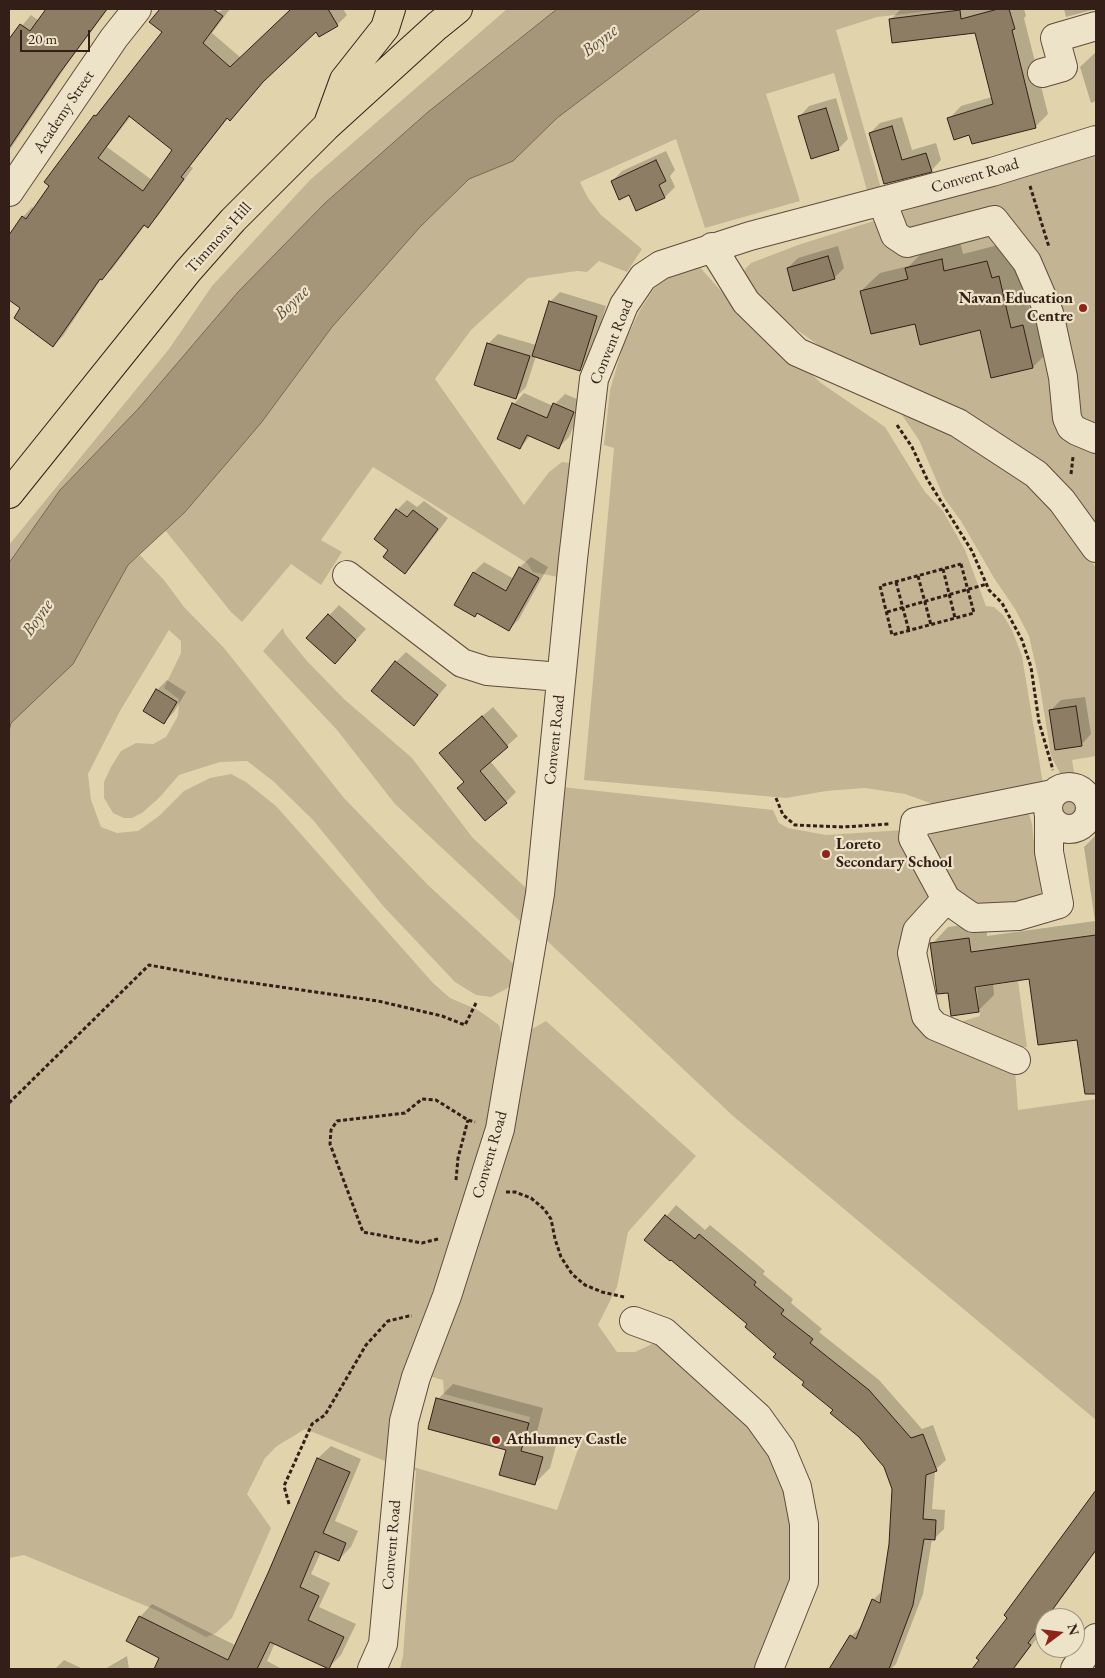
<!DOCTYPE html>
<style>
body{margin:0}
#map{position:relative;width:1105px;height:1678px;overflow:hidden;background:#e1d4ac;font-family:"EB Garamond",serif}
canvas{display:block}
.frame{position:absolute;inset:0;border:10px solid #331f17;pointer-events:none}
.north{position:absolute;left:1035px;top:1608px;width:50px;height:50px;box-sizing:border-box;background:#ece3c9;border:1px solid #a29582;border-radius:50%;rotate:75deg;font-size:14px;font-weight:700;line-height:20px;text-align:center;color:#331f17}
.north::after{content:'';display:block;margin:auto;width:18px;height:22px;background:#8f2418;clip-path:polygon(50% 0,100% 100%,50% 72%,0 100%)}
.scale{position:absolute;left:20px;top:30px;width:70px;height:22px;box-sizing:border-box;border:2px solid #331f17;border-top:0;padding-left:6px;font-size:15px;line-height:18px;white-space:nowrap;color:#331f17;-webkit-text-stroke:4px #ece3c9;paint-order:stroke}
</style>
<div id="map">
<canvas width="1105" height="1678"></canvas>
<div class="frame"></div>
<div class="north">N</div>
<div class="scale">20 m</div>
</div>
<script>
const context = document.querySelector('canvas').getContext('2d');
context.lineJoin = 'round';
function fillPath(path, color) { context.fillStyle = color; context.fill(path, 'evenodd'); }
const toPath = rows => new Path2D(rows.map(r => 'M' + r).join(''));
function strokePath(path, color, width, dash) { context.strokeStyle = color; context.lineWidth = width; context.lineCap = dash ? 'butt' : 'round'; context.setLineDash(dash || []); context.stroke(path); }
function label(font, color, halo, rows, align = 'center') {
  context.font = font + ' "EB Garamond",serif'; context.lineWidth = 4.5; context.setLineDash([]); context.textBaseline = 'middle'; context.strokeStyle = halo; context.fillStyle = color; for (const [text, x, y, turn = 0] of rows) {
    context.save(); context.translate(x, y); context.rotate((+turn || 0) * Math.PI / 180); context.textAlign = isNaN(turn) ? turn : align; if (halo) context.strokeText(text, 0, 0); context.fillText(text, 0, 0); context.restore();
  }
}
const green = toPath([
 [507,9,557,9,428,112,325,203,238,292,139,408,60,490,9,563,9,545,169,349,212,286,310,180],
 [701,9,947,9,877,17,836,30,882,192,868,194,834,73,766,94,800,201,705,228,676,139,580,182,588,198,601,215,642,249,627,272,599,261,587,272,577,271,528,278,471,330,435,379,524,505,549,472,562,462,575,464,563,578,533,572,527,563,373,467,321,540,342,552,321,585,291,564,242,622,231,612,165,530,185,512,261,423,332,327,420,227,469,179,513,161,557,118],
 [1096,155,1096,524,1043,468,837,358,777,316,752,292,743,277,745,269,751,263,798,245,921,206],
 [698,265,721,291,821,383,885,427,925,492,943,511,965,550,986,606,994,607,1003,615,1012,630,1022,656,1043,784,941,807,905,794,865,788,826,791,786,798,584,780,614,448,604,445,610,390,623,346,640,310,655,287,670,276],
 [902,415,954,434,1035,486,1064,519,1096,568,1096,756,1072,760,1075,777,1060,773,1051,756,1039,680,1029,636,1015,609,994,578,961,521,944,498,919,440],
 [140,555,164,580,184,607,224,648,344,798,428,885,520,970,519,979,506,989,491,997,476,995,455,982,384,907,313,820,273,781,247,761,220,762,179,775,159,798,142,813,132,818,124,818,113,813,104,798,104,782,111,767,121,751,136,743,153,744,166,737,178,716,179,699,164,688,181,653,181,641,169,630,120,711,88,774,91,800,101,827,117,833,138,831,159,816,184,791,210,778,231,774,246,782,276,806,433,983,450,998,478,1010,499,1025,501,1033,499,1062,489,1127,393,1415,385,1461,305,1429,277,1446,265,1458,247,1494,271,1528,232,1618,216,1633,206,1637,158,1611,24,1555,9,1558,9,731,11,723,127,565],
 [283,628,285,634,307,661,344,699,412,758,472,837,527,889,521,922,395,804,337,730,263,651],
 [562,787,773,810,779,823,788,828,826,835,904,830,935,894,910,920,903,932,921,1016,1015,1069,1018,1110,1096,1099,1096,1420,733,1116,544,938],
 [1065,794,1076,796,1082,804,1083,811,1079,818,1071,823,1062,821,1055,816,1059,797],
 [1014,810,1029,814,1032,824,1035,852,1042,897,1012,906,971,904,948,883,926,844,932,831],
 [1018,981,1027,1047,1010,1047,960,1022,980,1016,977,988],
 [546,1021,696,1156,628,1232,617,1287,598,1325,617,1352,635,1352,654,1343,663,1346,742,1417,776,1462,794,1503,796,1548,786,1601,754,1669,400,1669,403,1656,416,1471,410,1466,557,1510,578,1449,527,1432,530,1417,444,1394,443,1380,429,1376,512,1138,532,1029]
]);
const water = toPath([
 [557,9,701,9,557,118,513,161,469,179,420,227,332,327,261,423,185,512,128,565,73,664,11,723,9,731,9,563,60,490,139,408,238,292,325,203,428,112,557,9]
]);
const shadow = toPath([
 [52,9,108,9,68,63,9,151,9,41,31,15,39,21],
 [162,9,218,9,213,15,224,9,230,9,212,33,241,58,292,9,343,9,347,15,337,25,316,30,271,73,240,109,230,119,228,118,190,166,193,168,157,217,147,227,145,225,112,269,101,279,63,336,53,346,22,308,9,299,9,242,23,217,32,207,34,209,51,185,46,182,95,116,164,32,151,22],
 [131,116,174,150,152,180,107,147],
 [901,9,1024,9,1026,16,1024,18,1048,114,1036,126,973,142,970,134,949,119,961,106,992,97,976,32,891,19],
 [1064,9,1096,9,1096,10,1092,10,1066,17],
 [1096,52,1096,101,1091,103,1080,67],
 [836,98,848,139,838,149,799,117,809,106],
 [902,117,912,150,936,143,941,160,931,171,885,183,870,133,880,123],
 [666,151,675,170,670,176,675,187,665,197,636,210,629,194,612,181,622,171],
 [960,242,963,254,1006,243,1017,258,1030,311,1041,308,1051,349,1033,367,981,328,916,322,861,291,880,273,909,266,925,250],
 [838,246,844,268,834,278,788,268,798,258],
 [560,292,606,306,590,359,580,369,536,356,526,387,516,397,488,344,498,334,536,345,550,302],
 [524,393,553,406,565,394,584,402,569,437,559,447,531,435,520,448,499,438,514,404],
 [407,500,417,507,424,501,448,518,415,562,405,572,390,550,397,510],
 [531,557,548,567,519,619,509,630,478,612,474,616,474,572,484,562,514,579,520,567],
 [339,605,366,629,345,652,308,638],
 [406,652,447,685,414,724,396,662],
 [167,680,186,692,174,712,164,722,157,690],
 [1085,697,1091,734,1081,745,1050,711,1061,700],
 [493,707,518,736,490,761,516,792,506,802,465,782,451,743],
 [1096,835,1096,1060,1082,1062,1078,1038,1030,978,993,983,994,995,978,1011,949,991,932,944,948,927,986,922,987,936,1095,921,1084,847],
 [676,1205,705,1230,710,1225,765,1271,763,1274,793,1299,791,1303,822,1329,819,1332,879,1380,922,1429,933,1425,946,1460,935,1470,932,1509,945,1510,944,1529,934,1539,932,1539,923,1594,896,1664,891,1669,831,1669,851,1636,862,1626,873,1600,883,1590,890,1544,894,1488,885,1466,860,1436,749,1324,671,1259,646,1240],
 [876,1600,886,1604,876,1603],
 [453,1384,543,1408,536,1436,557,1442,550,1468,535,1483,507,1449,438,1399],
 [331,1446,361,1459,335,1521,358,1531,351,1547,338,1560,321,1552,311,1574,330,1583,319,1607,356,1624,341,1655,328,1668,275,1643,267,1661,282,1669,155,1669,161,1657,140,1617,152,1604,235,1645,269,1573,318,1458],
 [1096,1494,1096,1551,1047,1618,1045,1618,1045,1621,1037,1632,1040,1634,1014,1669,974,1669,1089,1501],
 [127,1656,129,1669,105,1669],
 [64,1660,83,1669,55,1669]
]);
const building = toPath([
 [46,9,107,9,59,74,9,148,9,39,20,24,30,31,46,9],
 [160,9,213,9,223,16,203,43,230,67,291,9,328,9,338,26,319,37,316,32,263,82,230,121,227,118,181,177,184,179,148,228,144,225,102,280,100,279,53,347,14,318,20,308,9,300,9,235,22,216,26,219,49,186,44,182,94,115,96,116,162,32,149,22,160,9],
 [129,116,172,150,143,191,98,158,129,116],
 [998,9,1009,9,1015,29,1012,30,1036,128,972,144,969,135,954,140,947,118,993,104,975,33,892,43,889,19,960,10,961,19,998,9],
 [826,108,839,150,811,159,798,116,826,108],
 [892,126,902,160,926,153,932,172,884,184,869,133,892,126],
 [656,160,666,181,659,185,665,198,636,211,629,195,619,200,611,181,656,160],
 [828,256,835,279,793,291,787,268,828,256],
 [942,259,944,271,987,261,992,278,999,276,1011,328,1023,325,1033,368,991,378,980,330,920,345,915,324,871,334,860,291,908,279,905,268,942,259],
 [549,301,597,316,580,371,532,356,549,301],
 [487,343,530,356,516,399,474,385,487,343],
 [512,403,547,418,553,403,574,412,559,449,527,435,520,449,497,439,512,403],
 [396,509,407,517,413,510,438,529,405,574,383,557,388,550,374,539,396,509],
 [519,567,539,578,509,631,477,613,475,617,454,605,473,572,506,591,519,567],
 [328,614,356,640,335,664,306,638,328,614],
 [395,661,438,695,414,726,371,691,395,661],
 [156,689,177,702,164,724,143,711,156,689],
 [1076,706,1082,746,1055,750,1049,710,1076,706],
 [482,716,508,747,480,771,507,803,485,821,457,788,464,782,439,753,482,716],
 [1096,935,1096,1094,1085,1094,1077,1040,1038,1045,1029,979,975,987,979,1012,951,1016,948,993,937,994,930,943,969,938,971,952,1096,935],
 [665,1215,695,1239,699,1234,756,1282,754,1285,784,1310,781,1314,813,1339,810,1343,869,1390,911,1438,923,1434,937,1471,926,1475,923,1519,936,1520,935,1540,924,1539,913,1605,889,1669,829,1669,850,1635,856,1639,872,1599,880,1603,889,1544,892,1489,884,1467,859,1437,830,1413,833,1410,802,1385,804,1382,773,1357,776,1354,745,1327,747,1324,671,1260,670,1261,644,1240,665,1215],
 [436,1398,529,1423,521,1451,543,1457,535,1485,499,1475,506,1450,428,1429,436,1398],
 [317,1458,350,1472,323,1533,346,1543,339,1561,315,1551,300,1587,319,1596,308,1620,344,1637,329,1669,270,1642,257,1669,154,1669,159,1658,126,1641,139,1616,228,1660,268,1573,317,1458],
 [1096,1490,1096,1550,1028,1643,1031,1645,1013,1669,972,1669,979,1660,976,1658,1007,1618,1004,1615,1096,1490]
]);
const path = toPath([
 [1030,186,1049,247],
 [897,425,912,447,927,479,972,551,989,590,1002,603,1022,640,1031,667,1039,722,1053,770],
 [1071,474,1073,457],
 [961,564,974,613,892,635,880,586,961,564],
 [943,569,955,618],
 [918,576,931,625],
 [896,582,909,631],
 [887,612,987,584],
 [776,798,783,815,795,825,843,827,889,824],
 [9,1103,149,965,225,979,378,1001,442,1016,465,1025,476,1003],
 [456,1180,458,1158,468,1120],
 [506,1192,515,1192,531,1198,544,1209,551,1219,555,1239,561,1257,572,1274,585,1285,602,1292,624,1297],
 [438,1239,422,1243,363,1232,330,1144,331,1130,337,1121,405,1113,422,1099,436,1100,468,1120,475,1122],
 [289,1504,284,1486,312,1424,325,1415,366,1345,388,1321,409,1316,412,1316]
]);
const minor = toPath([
 [1042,73,1063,67,1055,38,1096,26],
 [9,192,114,38,137,9],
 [882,201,895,235,907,243,994,220,1027,262,1049,313,1063,377,1067,418,1071,427,1077,431,1096,439],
 [712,247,746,302,797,352,958,423,1036,474,1062,501,1096,548],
 [347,575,462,663,487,671,561,677],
 '1048 808a21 21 0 1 1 42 0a21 21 0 1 1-42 0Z',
 [1049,817,1049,852,1059,904,1018,916,973,918,946,899,913,838,915,822,1053,794],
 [946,899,917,931,912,953,926,1016,935,1026,1016,1060],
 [634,1321,664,1332,758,1417,781,1449,797,1487,804,1524,804,1582,769,1669],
 [372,1669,383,1644,404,1421,416,1377,447,1296,500,1129,540,894,573,559,594,379,624,305,643,277,661,265,750,236,992,172,1096,140],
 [1075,1669,1096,1638]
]);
const major = toPath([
 [328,124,344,80,385,28,391,9],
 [9,494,188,271,233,220,326,127,437,26,458,9]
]);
const markers = [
 [1083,308,5,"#8f2418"],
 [826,854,5,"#8f2418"],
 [496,1440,5,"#8f2418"]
];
const streetNames = [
 ["Academy Street",64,112,-56],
 ["Convent Road",975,176,-16],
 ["Timmons Hill",219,238,-48],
 ["Convent Road",612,342,-68],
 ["Convent Road",555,740,-84],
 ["Convent Road",490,1155,-74],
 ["Convent Road",392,1545,-85]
];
const poiNames = [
 ["Navan Education",1073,299,"right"],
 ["Centre",1073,317,"right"],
 ["Loreto",836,845],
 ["Secondary School",836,863],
 ["Athlumney Castle",506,1440]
];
const waterNames = [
 ["Boyne",600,41,-38],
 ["Boyne",292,303,-44],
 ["Boyne",38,618,-55]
];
fillPath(green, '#c3b593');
fillPath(water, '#a69679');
strokePath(water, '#786652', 1);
fillPath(shadow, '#0003');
fillPath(building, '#8d7d64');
strokePath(building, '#331f17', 1);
strokePath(minor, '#5e4c3c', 30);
strokePath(major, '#331f17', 30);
strokePath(path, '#331f17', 3, [4, 2.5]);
strokePath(minor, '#ece3c9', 28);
strokePath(major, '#e1d4ac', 28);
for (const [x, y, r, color] of markers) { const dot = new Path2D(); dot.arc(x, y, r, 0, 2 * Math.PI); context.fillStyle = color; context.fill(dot); strokePath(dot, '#ece3c9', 2); }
label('16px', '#331f17', '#ece3c9', streetNames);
label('bold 16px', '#331f17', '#ece3c9', poiNames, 'left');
label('italic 18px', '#5b4939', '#ece3c9', waterNames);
</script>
